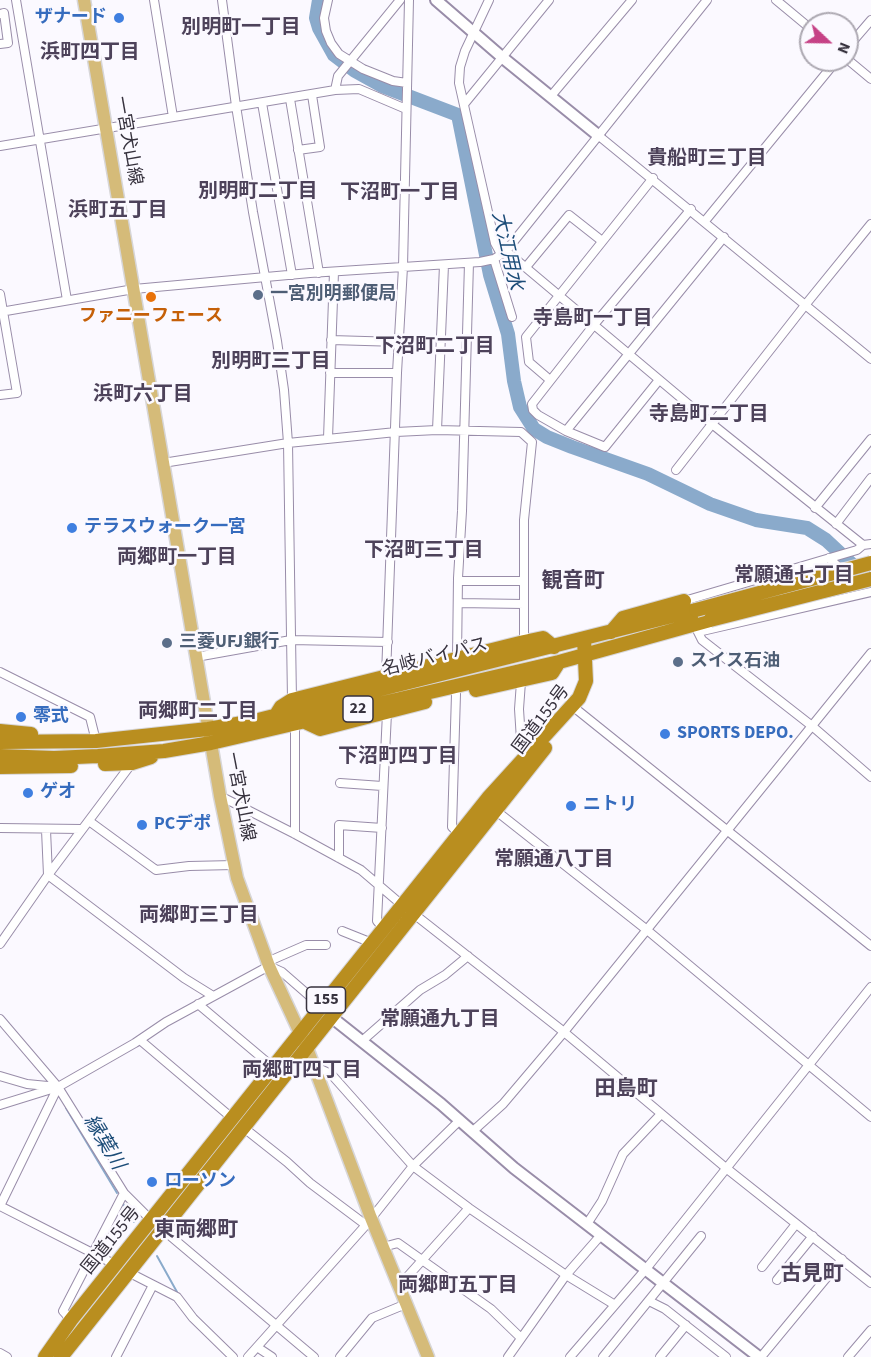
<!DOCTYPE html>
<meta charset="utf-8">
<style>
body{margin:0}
#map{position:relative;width:871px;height:1357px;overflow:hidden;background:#fbf9ff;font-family:"Source Sans 3",sans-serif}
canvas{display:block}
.north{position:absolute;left:799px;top:12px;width:60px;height:60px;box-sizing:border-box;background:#fbf9ff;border:2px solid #ada9b2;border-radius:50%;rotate:112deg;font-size:16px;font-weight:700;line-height:24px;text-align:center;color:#37323e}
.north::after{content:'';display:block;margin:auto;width:21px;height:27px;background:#c64286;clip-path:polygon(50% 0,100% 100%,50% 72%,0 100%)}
</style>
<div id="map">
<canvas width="871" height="1357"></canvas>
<div class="north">N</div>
</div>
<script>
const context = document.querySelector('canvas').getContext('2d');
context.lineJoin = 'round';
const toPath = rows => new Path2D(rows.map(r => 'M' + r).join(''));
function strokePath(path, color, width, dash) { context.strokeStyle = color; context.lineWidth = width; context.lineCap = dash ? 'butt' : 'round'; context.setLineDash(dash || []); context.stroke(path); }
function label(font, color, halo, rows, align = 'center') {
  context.font = font + ' "Source Sans 3","Noto Sans JP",sans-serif'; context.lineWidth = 5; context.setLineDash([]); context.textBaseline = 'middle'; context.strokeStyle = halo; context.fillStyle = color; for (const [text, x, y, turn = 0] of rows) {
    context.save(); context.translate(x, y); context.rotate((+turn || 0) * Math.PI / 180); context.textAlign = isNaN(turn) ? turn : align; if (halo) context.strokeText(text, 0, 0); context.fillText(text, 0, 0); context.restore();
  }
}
const stream = toPath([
 [66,1108,117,1193],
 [122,1202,134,1222],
 [157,1256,177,1292]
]);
const river = toPath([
 [319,0,316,18,319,28,334,55,355,71,382,86,458,115,490,275,508,334,514,381,520,407,534,429,547,437,572,447,648,474,710,504,756,520,807,528,826,540,871,582]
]);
const street = toPath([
 [16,0,67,300],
 [154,0,173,117],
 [222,0,236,106,253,212,277,341,284,390,288,443,292,700],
 [328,0,324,18,326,31,331,43,339,54,363,69,393,81,407,83],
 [489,0,465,51,460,67,459,83,495,243,501,254],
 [776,0,811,29],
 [0,14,4,13,8,43,0,44],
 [847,48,871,20],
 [847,59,871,79],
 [335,90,359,89,406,109],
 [551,96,632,0],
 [290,99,319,273],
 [262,103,292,275],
 [465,103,549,0],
 [599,136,871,359],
 [0,146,335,90,338,76,400,0],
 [298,150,320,147,312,95],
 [705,221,837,60],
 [506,251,712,424,863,545],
 [494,259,512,317],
 [526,267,569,215,602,241],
 [0,294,17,393,0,395],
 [0,312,134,289,310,273,480,262,494,259,506,251,707,0],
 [331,340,399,342],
 [330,373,397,373],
 [550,380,529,362,526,337,653,178],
 [659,380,605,447,566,431,538,415,533,410,532,404,593,326,691,209],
 [437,430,444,265],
 [566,431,724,237],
 [328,438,334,272],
 [163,463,288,443,396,432,437,430,521,432,532,442,524,520,524,642],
 [676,470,806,304,871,224],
 [815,508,871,439],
 [836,524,871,478],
 [829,558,856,584],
 [458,581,524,581],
 [871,592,698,632,702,640,812,726,871,777],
 [684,601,857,550,863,545,871,544],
 [458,603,524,604],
 [196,657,291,640,388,642],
 [457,659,458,578,462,511,469,263],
 [0,672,90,717,96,741],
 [386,676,397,373,403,267,409,0],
 [521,682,519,709,521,740,530,752],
 [456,694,452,827,459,834],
 [576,709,871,946],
 [340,783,382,786],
 [220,796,295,834,361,870,402,905],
 [495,810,647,930,871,1117],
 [89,821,156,870,189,866,234,865],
 [0,828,81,829],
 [46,830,48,875,184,978,213,996],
 [295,834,295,724],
 [339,858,339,825,382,828],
 [414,914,564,1032,726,1168,871,1283],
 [383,928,377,921,387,713],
 [342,931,372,943],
 [0,944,48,875,132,763],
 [267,962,306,945,326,945],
 [198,1004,274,1068],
 [0,1019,58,1087,124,1193,151,1220],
 [140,1040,232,1118],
 [362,1041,420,990,445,975,468,956],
 [314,1066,331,1074,413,1166,469,1208,566,1275,615,1305],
 [0,1076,27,1084,58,1087,0,1206],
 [0,1105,58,1087,135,1043,166,1022,269,966,282,972,321,1006],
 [244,1128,287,1162,310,1183,366,1225],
 [473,1131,503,1104,564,1032,871,653],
 [0,1206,116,1265],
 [587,1224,602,1201,623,1154,661,1114],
 [162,1229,314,1357],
 [383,1247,398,1243,491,1309,521,1338],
 [762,1267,796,1224],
 [128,1272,177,1297,193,1318,233,1357],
 [777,1280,813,1236],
 [399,1286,469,1208],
 [649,1301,665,1309,726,1357],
 [71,1320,63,1311,124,1193],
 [257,1347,272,1357],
 [0,1353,7,1357],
 [116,1357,153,1285],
 [248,1357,366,1225,413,1166,460,1120],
 [340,1357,372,1318,406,1304],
 [508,1357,566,1275,601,1235],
 [570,1357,646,1269,871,987],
 [603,1357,701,1236],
 [660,1357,686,1325],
 [761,1357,842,1259],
 [848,1357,871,1330]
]);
const secondary = toPath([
 [436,0,503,58,599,136],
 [330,1016,441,1104,514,1168,759,1357]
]);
const primary = toPath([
 [84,0,220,796,237,878,269,966,307,1048,371,1218,428,1357]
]);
const highway = toPath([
 [611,632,623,618,684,601],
 [476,690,552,673,559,662],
 [276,715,281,707,292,700,524,642,543,638,554,647],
 [305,722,320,729,425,702],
 [0,731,31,734],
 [0,742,96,741,208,729,254,721,696,610],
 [0,756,54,758,98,756,164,751,211,743,559,662,710,620],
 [105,764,132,763,151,757],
 [0,767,71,766],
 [45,1357,71,1320,488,798,579,698,586,681,584,639],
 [61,1357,545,748]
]);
const highwayBridge = toPath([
 [696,610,871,563],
 [710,620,871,579]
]);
const markers = [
 [119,18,6,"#3f7fe0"],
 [258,295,6,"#5c6f8a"],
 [151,297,6,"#e8710a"],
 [72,528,6,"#3f7fe0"],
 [167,643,6,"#5c6f8a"],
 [678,662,6,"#5c6f8a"],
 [21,717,6,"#3f7fe0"],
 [665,734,6,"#3f7fe0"],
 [28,793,6,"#3f7fe0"],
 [571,806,6,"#3f7fe0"],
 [142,825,6,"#3f7fe0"],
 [152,1182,6,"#3f7fe0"]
];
const shields = [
 [358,709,30],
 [326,1000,39]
];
const shieldNames = [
 ["22",358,709],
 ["155",326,1000]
];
const shopNames = [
 ["ザナード",107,18,"right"],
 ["テラスウォーク一宮",84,528],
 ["零式",33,717],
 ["SPORTS DEPO.",677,734],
 ["ゲオ",40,793],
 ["ニトリ",583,806],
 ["PCデポ",154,825],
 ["ローソン",164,1182]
];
const streetNames = [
 ["一宮犬山線",127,141,80],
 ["名岐バイパス",435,658,-14],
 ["国道155号",542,720,-53],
 ["一宮犬山線",239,797,79],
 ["国道155号",112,1241,-51]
];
const serviceNames = [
 ["一宮別明郵便局",270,295],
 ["三菱UFJ銀行",179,643],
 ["スイス石油",690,662]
];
const foodNames = [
 ["ファニーフェース",151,317]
];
const neighbourhoodNames = [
 ["別明町一丁目",241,29],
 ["浜町四丁目",90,54],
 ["貴船町三丁目",707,160],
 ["別明町二丁目",258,193],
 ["下沼町一丁目",400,194],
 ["浜町五丁目",118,212],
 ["寺島町一丁目",593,320],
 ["下沼町二丁目",435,348],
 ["別明町三丁目",271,363],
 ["浜町六丁目",143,396],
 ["寺島町二丁目",709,416],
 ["下沼町三丁目",424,552],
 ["両郷町一丁目",177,559],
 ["常願通七丁目",794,577],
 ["両郷町二丁目",198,713],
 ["下沼町四丁目",398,758],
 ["常願通八丁目",554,861],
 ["両郷町三丁目",199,917],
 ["常願通九丁目",440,1021],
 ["両郷町四丁目",302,1072],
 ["両郷町五丁目",458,1287]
];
const waterNames = [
 ["大江用水",506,251,77],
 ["縁葉川",103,1143,59]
];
const quarterNames = [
 ["観音町",573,582],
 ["田島町",626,1090],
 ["東両郷町",196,1231],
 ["古見町",812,1275]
];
strokePath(stream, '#8aaacb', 2);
strokePath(river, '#8aaacb', 14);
strokePath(street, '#998da9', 10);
strokePath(secondary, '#998da9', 14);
strokePath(primary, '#d7d6d8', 15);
strokePath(highway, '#d7d6d8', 16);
strokePath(street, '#fff', 8);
strokePath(secondary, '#fff', 10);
strokePath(primary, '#d5bb79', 12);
strokePath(highway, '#b98e1f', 14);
strokePath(highwayBridge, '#d7d6d8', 16, []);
strokePath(highwayBridge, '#b98e1f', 14);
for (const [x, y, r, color] of markers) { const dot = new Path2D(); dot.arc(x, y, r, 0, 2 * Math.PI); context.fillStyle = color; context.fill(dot); strokePath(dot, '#fbf9ff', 2); }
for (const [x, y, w] of shields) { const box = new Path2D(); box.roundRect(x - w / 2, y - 13, w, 26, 4.5); context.fillStyle = '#fbf9ff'; context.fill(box); strokePath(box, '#37323e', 1.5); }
label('bold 16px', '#37323e', null, shieldNames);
label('bold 18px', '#366cbe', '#fbf9ff', shopNames, 'left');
label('18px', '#37323e', '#fbf9ff', streetNames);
label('bold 18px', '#4e5e75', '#fbf9ff', serviceNames, 'left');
label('bold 18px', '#c56008', '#fbf9ff', foodNames);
label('bold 20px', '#4d425a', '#fbf9ff', neighbourhoodNames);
label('italic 20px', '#1c4c78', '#fbf9ff', waterNames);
label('bold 21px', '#4d425a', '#fbf9ff', quarterNames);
</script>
